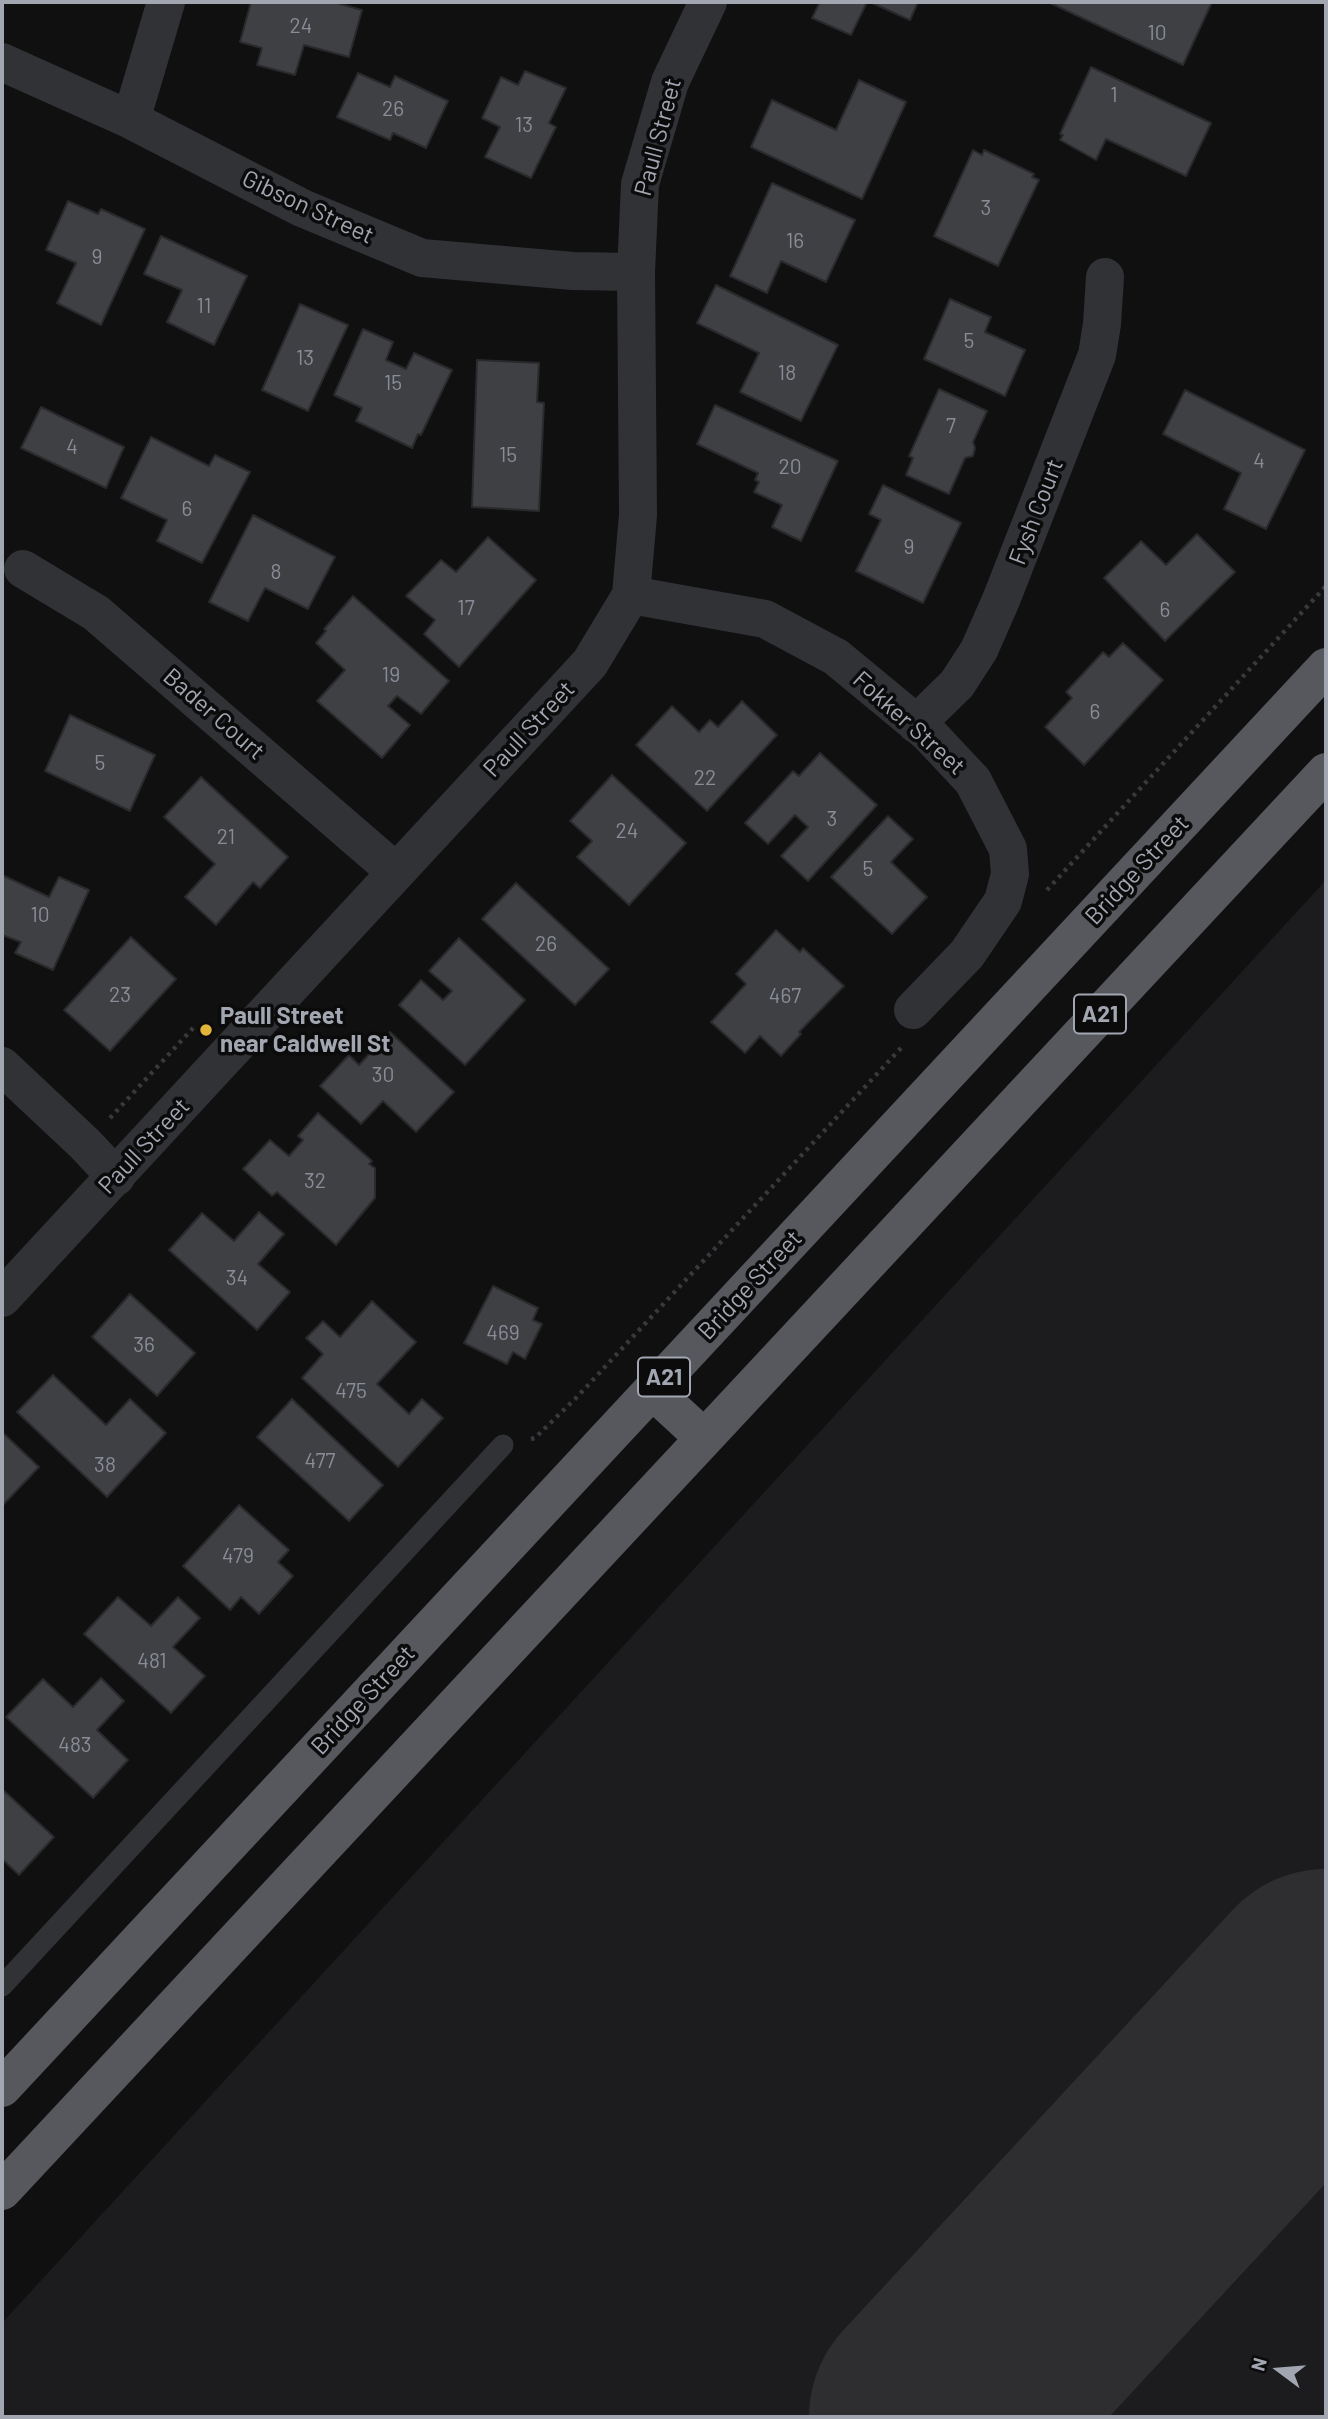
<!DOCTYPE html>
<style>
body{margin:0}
#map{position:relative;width:1328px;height:2419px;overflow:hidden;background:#101011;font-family:Barlow,sans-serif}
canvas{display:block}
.frame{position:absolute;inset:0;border:4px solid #a2a6b1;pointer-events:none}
.north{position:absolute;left:1244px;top:2335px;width:70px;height:70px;-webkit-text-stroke:5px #0b0b0c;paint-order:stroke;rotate:286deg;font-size:19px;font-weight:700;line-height:28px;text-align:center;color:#a2a6b1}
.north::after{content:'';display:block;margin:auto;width:24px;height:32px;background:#a2a6b1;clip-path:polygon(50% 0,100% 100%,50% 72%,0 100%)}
</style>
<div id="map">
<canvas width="1328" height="2419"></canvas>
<div class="frame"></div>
<div class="north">N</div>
</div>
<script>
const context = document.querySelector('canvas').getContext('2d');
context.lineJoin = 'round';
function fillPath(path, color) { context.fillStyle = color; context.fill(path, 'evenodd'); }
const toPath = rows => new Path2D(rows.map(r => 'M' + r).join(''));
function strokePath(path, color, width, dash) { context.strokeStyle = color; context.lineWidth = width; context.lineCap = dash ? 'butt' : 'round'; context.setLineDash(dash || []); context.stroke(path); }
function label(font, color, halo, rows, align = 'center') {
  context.font = font + ' Barlow,sans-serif'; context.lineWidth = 7; context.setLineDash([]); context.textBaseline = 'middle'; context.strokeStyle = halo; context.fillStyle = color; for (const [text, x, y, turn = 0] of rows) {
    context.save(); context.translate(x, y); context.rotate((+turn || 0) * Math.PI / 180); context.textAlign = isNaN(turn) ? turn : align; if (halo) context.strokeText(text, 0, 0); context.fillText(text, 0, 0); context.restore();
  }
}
const built = toPath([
 [1326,880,1326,2417,2,2417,2,2323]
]);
const runway = toPath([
 [936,2417,1326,1996]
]);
const building = toPath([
 [251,2,333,2,362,10,349,57,304,45,295,75,257,65,262,48,240,42,251,2],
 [820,2,867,2,851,35,812,18,820,2],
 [870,2,918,2,910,20,870,2],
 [1048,2,1212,2,1183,65,1048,2],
 [1091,67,1211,123,1186,176,1106,139,1096,160,1060,140,1063,135,1060,134,1091,67],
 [525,71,566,88,549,123,556,127,531,178,485,157,500,127,482,118,501,77,518,85,525,71],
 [358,73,390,87,395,76,448,101,426,148,393,133,390,140,337,117,358,73],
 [859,80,906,102,862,199,751,147,772,100,836,130,859,80],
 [973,150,982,155,984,150,1034,174,1032,177,1039,180,998,266,934,236,973,150],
 [772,183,855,220,826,282,781,261,767,293,730,276,772,183],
 [68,201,98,214,101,209,145,229,101,325,57,303,76,263,46,250,68,201],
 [161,236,247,276,214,345,167,322,182,290,144,274,161,236],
 [716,285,838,345,801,421,740,392,759,353,697,323,716,285],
 [950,299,991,317,985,332,1025,350,1005,396,924,359,950,299],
 [300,304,348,325,308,411,262,390,300,304],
 [363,329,393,342,386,360,406,369,414,353,452,370,421,435,418,434,412,448,356,421,362,408,334,395,363,329],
 [477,360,539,363,537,402,544,403,539,511,472,507,477,360],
 [939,389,987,411,973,442,975,448,973,456,965,458,949,494,906,475,913,458,909,456,939,389],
 [1185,390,1305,450,1266,529,1224,509,1241,473,1163,434,1185,390],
 [715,405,838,461,801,541,772,527,782,505,754,492,759,482,755,480,758,473,697,444,715,405],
 [41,407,124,447,106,488,21,448,41,407],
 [151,437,209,466,215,455,250,472,202,563,157,541,167,520,121,498,151,437],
 [883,485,961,523,923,603,856,571,881,520,869,514,883,485],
 [253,515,335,557,308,609,265,588,248,621,209,602,253,515],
 [1197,534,1235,572,1165,641,1104,578,1141,541,1166,565,1197,534],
 [488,537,536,580,459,667,424,634,435,620,406,596,441,560,456,572,488,537],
 [353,596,449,681,421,714,397,696,388,706,410,725,382,758,317,701,345,670,316,643,326,631,324,629,353,596],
 [1123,643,1163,680,1084,765,1045,727,1072,698,1066,692,1103,652,1109,657,1123,643],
 [742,701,777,735,707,811,636,745,672,706,699,732,710,720,718,727,742,701],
 [70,715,155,755,130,811,45,771,70,715],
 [820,753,877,805,808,881,781,856,808,827,795,815,768,844,745,823,793,771,799,776,820,753],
 [612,775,686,843,629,905,577,857,592,841,570,821,612,775],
 [201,777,288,857,260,888,253,882,216,925,185,897,215,864,164,817,201,777],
 [888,816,913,839,891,862,927,897,892,934,831,877,888,816],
 [2,875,49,897,59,877,89,890,53,970,15,953,21,942,2,935,2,875],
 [516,883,609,969,575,1005,482,919,516,883],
 [776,930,800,952,803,948,844,986,799,1032,801,1034,781,1056,760,1036,745,1053,711,1022,746,984,736,974,776,930],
 [131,937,176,979,110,1051,64,1010,131,937],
 [459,938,525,1000,465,1065,399,1005,421,980,443,1000,452,991,429,971,459,938],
 [390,1032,454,1092,416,1132,383,1101,361,1124,320,1086,349,1055,359,1065,390,1032],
 [318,1113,372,1161,369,1164,375,1168,375,1198,336,1245,277,1192,272,1196,243,1169,270,1140,289,1156,303,1140,298,1136,318,1113],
 [259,1212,284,1234,258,1264,290,1292,257,1330,169,1250,202,1213,234,1241,259,1212],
 [493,1286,538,1308,533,1320,542,1324,525,1359,513,1352,507,1364,464,1343,493,1286],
 [130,1294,195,1353,157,1396,92,1337,130,1294],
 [372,1301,416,1342,377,1384,409,1414,422,1399,443,1418,398,1467,302,1378,323,1354,306,1338,323,1321,340,1337,372,1301],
 [53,1375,106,1425,130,1399,166,1433,107,1497,17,1412,53,1375],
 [292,1399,383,1485,349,1521,257,1437,292,1399],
 [2,1432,39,1467,2,1506,2,1432],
 [239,1505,289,1550,278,1562,293,1576,259,1614,241,1597,230,1610,183,1566,239,1505],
 [118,1597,151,1626,178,1597,200,1618,173,1647,205,1676,171,1713,84,1634,118,1597],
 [101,1678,124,1701,97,1730,128,1760,93,1798,6,1717,43,1679,73,1707,101,1678],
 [2,1789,54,1837,19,1875,2,1859,2,1789]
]);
const path = toPath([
 [1047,890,1326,586],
 [110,1118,195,1026],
 [531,1439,535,1438,577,1397,902,1047]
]);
const service = toPath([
 [2,1986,503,1445]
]);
const minor = toPath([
 [2,62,131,120,302,208,422,258,573,271,636,272],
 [131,120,166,2],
 [23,569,96,613,396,872],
 [631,595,765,619,836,657,928,733,973,781,1008,849,1010,874,1003,901,967,954,913,1010],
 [916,724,957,684,979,650,1001,600,1097,355,1102,324,1105,277],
 [2,1066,85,1144,116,1177],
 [2,1298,590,663,631,595,638,515,636,272,640,184,670,82,708,2]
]);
const trunk = toPath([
 [652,1390,704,1438],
 [2,2088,1326,667],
 [2,2191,1326,772]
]);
const markers = [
 [206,1030,7,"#e2b437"]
];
const numberNames = [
 ["24",301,26],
 ["10",1157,33],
 ["1",1114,95],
 ["26",393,109],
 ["13",524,125],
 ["3",986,208],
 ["16",795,241],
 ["9",97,257],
 ["11",204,306],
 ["5",969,341],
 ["13",305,358],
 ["18",787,373],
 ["15",393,383],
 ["7",951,426],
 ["4",72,447],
 ["15",508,455],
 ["4",1259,461],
 ["20",790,467],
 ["6",187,509],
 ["9",909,547],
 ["8",276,572],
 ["17",466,608],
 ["6",1165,610],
 ["19",391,675],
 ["6",1095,712],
 ["5",100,763],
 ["22",705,778],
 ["3",832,819],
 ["24",627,831],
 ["21",226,837],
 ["5",868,869],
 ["10",40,915],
 ["26",546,944],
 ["23",120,995],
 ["467",785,996],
 ["30",383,1075],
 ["32",315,1181],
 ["34",237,1278],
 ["469",503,1333],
 ["36",144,1345],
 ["475",351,1391],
 ["477",320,1461],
 ["38",105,1465],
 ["479",238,1556],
 ["481",152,1661],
 ["483",75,1745]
];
const shields = [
 [1100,1014,52],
 [664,1377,52]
];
const shieldNames = [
 ["A21",1100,1014],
 ["A21",664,1377]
];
const streetNames = [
 ["Paull Street",658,137,-75],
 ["Gibson Street",308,207,25],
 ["Fysh Court",1036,512,-69],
 ["Bader Court",214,714,41],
 ["Fokker Street",909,723,42],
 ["Paull Street",529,729,-47],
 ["Bridge Street",1137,870,-47],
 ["Paull Street",144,1146,-47],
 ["Bridge Street",750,1285,-47],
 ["Bridge Street",363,1700,-47]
];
const poiNames = [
 ["Paull Street",220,1016],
 ["near Caldwell St",220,1044]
];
fillPath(built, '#1c1c1e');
strokePath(runway, '#2e2e31', 254);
fillPath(building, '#3f4044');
strokePath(building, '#2a2a2d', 2);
strokePath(path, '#38393d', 4.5, [3.5, 5]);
strokePath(service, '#313236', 21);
strokePath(minor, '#313236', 38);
strokePath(trunk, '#56585e', 38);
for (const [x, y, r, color] of markers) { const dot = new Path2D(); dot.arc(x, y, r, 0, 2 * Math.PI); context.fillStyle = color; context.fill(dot); strokePath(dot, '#0b0b0c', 2.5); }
label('21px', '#898c96', null, numberNames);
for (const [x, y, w] of shields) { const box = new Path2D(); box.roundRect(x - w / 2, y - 19.5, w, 39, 5); context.fillStyle = '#0b0b0c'; context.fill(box); strokePath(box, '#a2a6b1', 2); }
label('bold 23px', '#a2a6b1', null, shieldNames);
label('24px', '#a2a6b1', '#0b0b0c', streetNames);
label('bold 24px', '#a2a6b1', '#0b0b0c', poiNames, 'left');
</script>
